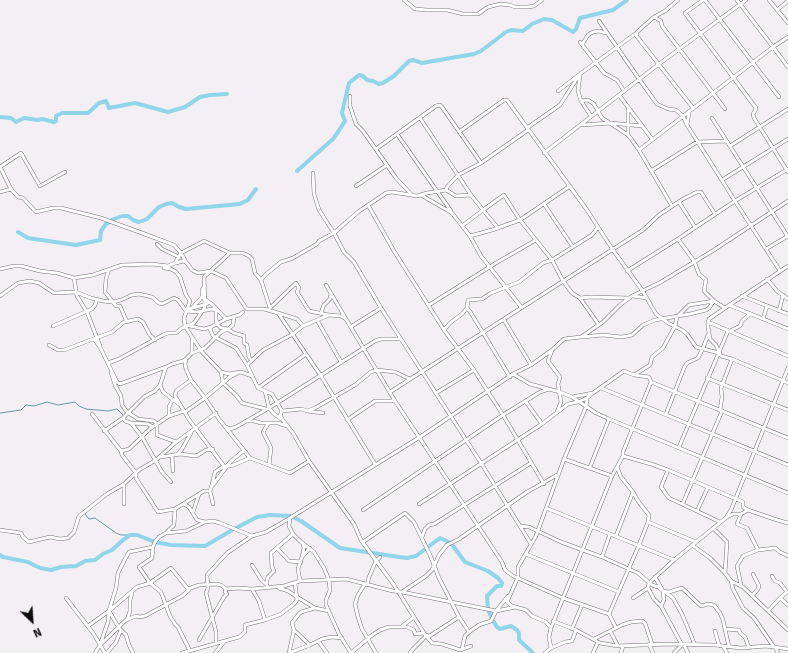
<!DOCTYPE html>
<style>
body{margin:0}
#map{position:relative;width:788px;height:653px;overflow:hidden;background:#f3eff5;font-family:Signika,sans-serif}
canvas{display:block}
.north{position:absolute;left:12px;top:601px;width:40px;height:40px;-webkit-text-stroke:3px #f3eff5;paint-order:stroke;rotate:155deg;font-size:11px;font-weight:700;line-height:16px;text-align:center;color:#0d0c0d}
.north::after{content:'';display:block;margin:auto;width:14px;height:18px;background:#0d0c0d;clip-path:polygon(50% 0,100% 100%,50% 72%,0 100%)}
</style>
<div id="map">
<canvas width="788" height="653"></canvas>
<div class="north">N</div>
</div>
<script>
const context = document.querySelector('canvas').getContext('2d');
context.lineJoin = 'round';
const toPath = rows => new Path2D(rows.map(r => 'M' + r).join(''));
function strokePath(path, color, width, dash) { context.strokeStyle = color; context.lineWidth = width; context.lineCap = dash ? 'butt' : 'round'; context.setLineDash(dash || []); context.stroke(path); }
const stream = toPath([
 [0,413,21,410,26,405,34,406,47,402,58,405,75,402,79,406,86,409,108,411,117,409,124,416],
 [85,514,89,519,95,518,116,533,121,535,130,535]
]);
const river = toPath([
 [0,117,11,118,16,122,24,118,37,120,42,119,54,122,56,121,56,116,62,113,88,113,99,103,106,101,109,108,135,103,168,112,185,107,200,97,210,95,227,94],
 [297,171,333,139,338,132,345,121,342,113,349,83,359,75,363,76,367,80,373,81,379,84,383,83,394,76,409,61,413,60,422,63,474,54,481,51,506,32,511,30,523,31,532,24,544,19,552,20,573,32,576,29,580,18,613,10,627,0],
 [18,232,28,238,76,245,100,240,101,231,106,224,114,219,122,216,128,216,133,220,139,222,147,219,159,207,166,204,172,203,179,207,186,209,240,204,248,200,256,189],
 [0,555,3,557,28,562,40,568,51,570,61,567,76,566,85,561,95,560,103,554,112,550,123,540,130,535,137,535,155,542,171,545,205,546,234,529,257,517,270,515,291,516,301,521,340,548,399,557,407,558,416,556,440,538,451,543,465,562,488,571,498,578,502,583,501,586,497,586,487,596,488,609,492,619,497,627,500,629,511,626,517,630,519,633,519,640,533,653]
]);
const minor = toPath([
 [404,0,415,9,427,10,447,10,463,14,478,14,488,7,500,4,510,5,515,7,528,7,534,6,542,0],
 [703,0,685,13,756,108,755,111,753,114,754,118,788,172],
 [705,0,779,97],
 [769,0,788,23],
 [777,10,788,1],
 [654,17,661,21,662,26,725,109],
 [599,21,639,79,657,104,668,109,676,110,683,116,687,125,735,201,678,239],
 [636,35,637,32,654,17,665,11,678,0],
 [788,37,773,47,788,67],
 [580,42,604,73,617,80,624,91],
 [583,46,583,43,588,35,593,32,599,31,606,33],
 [580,75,578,91,581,101,591,116],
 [558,91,580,74,635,34,693,108],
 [619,95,652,139],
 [350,96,350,106,356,124,363,131,396,178,411,194],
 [581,101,588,100,594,104,602,118,628,135,632,140,639,150,672,206],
 [420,118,471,195],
 [712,118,788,237],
 [582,125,610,123,642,126],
 [687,125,689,112],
 [527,128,560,105,578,77],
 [459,132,504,100,507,100,587,210,613,250,642,290,656,314,668,323,682,330,687,334,696,347,719,353],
 [397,134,451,211],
 [628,135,628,109],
 [730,146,788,109],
 [376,149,436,106,440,105,442,107,481,163],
 [639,150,773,47,737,0],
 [544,153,659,64,746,0],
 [0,167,21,153,40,186,65,172],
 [0,167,11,189],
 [651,171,697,142,726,141],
 [313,173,314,194,319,210,334,233,344,252,354,262,381,308,481,463,531,544],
 [722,180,788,139],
 [356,186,387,165],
 [446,190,447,187,458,175,481,163,528,130],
 [0,192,11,189,18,197,23,198,36,212,53,208,61,208,101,218,150,236,174,245,181,253,186,262],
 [421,195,452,213,470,236,481,256,522,308],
 [679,202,695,227],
 [544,204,573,247],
 [368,205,394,251,444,330],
 [462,226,483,210,498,228],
 [470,236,492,230,520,220,570,186],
 [157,244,162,249,179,257],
 [766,249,788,236],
 [176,263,183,261,186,262,192,270,198,273,211,271,226,278,246,308],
 [788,266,725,308,709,319,708,322,708,327,710,339,716,345,721,356,732,359,788,383],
 [164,268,171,269,176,272,180,277,186,295,190,301,184,318,185,326,192,337,192,353,186,359,185,364,186,369,191,380,205,398,219,419,250,458],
 [0,269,14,266,21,266,40,271,57,273,74,278,93,275,122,265,152,264,168,266,175,263,181,253,204,241,230,253,243,253,249,256,252,259,255,273,261,280,270,308,296,283,299,288,297,292,299,295,309,311,329,315,341,316,346,319,395,401,502,562,505,570,513,576,563,598,609,614,616,628],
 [109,269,106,279,105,292,116,306,120,306,127,322],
 [627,271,678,239,694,261,699,274,706,280,704,291,714,301,725,308],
 [780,271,735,201,788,169],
 [74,278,77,296,87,312,100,346],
 [767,279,777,291,788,299],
 [261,280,265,275,281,262,293,258,317,244,319,241,334,233,358,212,386,193,392,192,417,196,427,193,446,190,456,196,471,195,483,210,504,195,520,220,552,260,563,281,572,293,580,298,599,325],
 [326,285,346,319],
 [0,296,18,283,30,281,39,283,54,293,76,292,91,298,103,301,113,302,121,300,132,295,139,294,152,297,159,303,162,304,174,298,178,300,186,311,197,312,212,309,216,310,216,319,217,324,221,328,225,328,234,333,244,336,244,343,247,345,249,357,251,360],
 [633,296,647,298],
 [742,296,788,314],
 [202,297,213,305,226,319,239,315,243,312],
 [580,298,590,297,630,298],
 [429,305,496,263,536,240],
 [729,305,788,329],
 [193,308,207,304],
 [467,308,471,313,510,377],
 [247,309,264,309,278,313,297,319,303,326],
 [187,310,192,308,202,297,202,290,205,286],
 [779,311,783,295],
 [278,313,321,376,375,464],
 [321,313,324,305,330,299,331,294],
 [329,315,303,326,293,334,263,350,247,365,258,388,272,394,282,411,280,415,282,419,293,433,309,461,354,524,361,540,394,585,424,633,432,643,442,644,460,650,471,646],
 [763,319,767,306],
 [317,320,341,362],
 [504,320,531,365],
 [708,322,788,356],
 [53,326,92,309,95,305,97,299],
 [190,326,204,329,211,327,226,319],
 [352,326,381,308],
 [211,327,210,329,213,336,236,348,247,365],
 [730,331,740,326,742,321,750,314],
 [192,337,202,352,221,372,229,374,241,372,252,376],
 [582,337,603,335,621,337,628,336,632,335,643,325,655,320,690,314,706,310,709,308,714,301],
 [94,339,100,347,117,382,120,384,166,367,172,364,183,361,186,359],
 [49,345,58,350,64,350,112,332,124,322,138,319,143,322,150,335,155,340],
 [552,350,548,361,560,377,558,384,561,402,557,412],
 [192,353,205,348,221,332,228,329,233,325,234,317],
 [108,363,119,359,163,335,168,333,176,333,182,328,194,323,205,307,204,277,230,253],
 [166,367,160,385,163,392,179,404],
 [111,372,115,385,121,396,122,405,127,412,138,419,154,421,157,424,157,435,176,442],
 [221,372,223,383,236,395,242,403,266,409],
 [513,374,530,384,560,392,572,397,596,413,609,419,788,493],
 [634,375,650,365,652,357,663,348,675,326,677,317,689,305,714,301],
 [707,378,788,410],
 [191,380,176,391,175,396,190,421,224,466],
 [258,388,306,354],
 [601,388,788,465],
 [390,392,643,230,659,215,683,199,697,192,701,192,715,214],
 [436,393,474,370],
 [572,397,593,393],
 [526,402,542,424],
 [720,410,722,397,721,388,732,359],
 [282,411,302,409,307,411,323,413],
 [307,411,315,408,355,385,371,372,377,370,395,372,410,379],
 [185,412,205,398,230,377,236,374],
 [92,414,121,451,122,455,136,473,136,478,158,512,175,509,204,491,210,491,212,485,215,472,224,466,231,466,250,458,290,473,309,461],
 [666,414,684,368,687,363,698,358,703,348,708,335],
 [169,416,169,407,173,399],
 [123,418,144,397,155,391,160,385],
 [281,419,273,413,269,408,375,341,381,339,401,339],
 [347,420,375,401,395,401],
 [248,421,254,421,261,423,278,423,287,426],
 [131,423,148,424,153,427],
 [268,424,263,432,271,448,269,465],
 [226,427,230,429,236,427,269,408,265,391],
 [104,431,123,418,125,421,131,423,142,437,162,472,171,482],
 [679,447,728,331],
 [121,451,129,449,151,428,169,416,184,411],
 [177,455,182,449,191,433],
 [172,456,173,471],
 [623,456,651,464,668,470,743,502,743,507,748,510,774,519,788,523],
 [161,457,180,454,195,456,198,455,206,450,213,449],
 [564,459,612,476],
 [590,467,609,419],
 [668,470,661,487,669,498,720,522],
 [544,484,503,415,474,370,444,330,450,323,462,314,467,308,468,300,482,299,491,293,519,282,543,263,552,260,592,235,598,227],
 [213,485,230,462,242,452,246,452],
 [210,491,213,504],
 [683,503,722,411],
 [124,504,124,484],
 [184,504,189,507,197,520,205,522],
 [419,504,542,424,568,404,578,402,587,398,593,393,624,371,634,375,649,377,651,382,788,438],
 [546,508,674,560],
 [363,510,503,415,540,392,549,389],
 [697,511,708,487],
 [193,512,199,494],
 [741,514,737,524,747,528,758,550,775,548,780,552,788,556],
 [727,516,731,510,788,368],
 [290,518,289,526,293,534,301,542,314,552,324,568,329,580,330,590,326,600,326,605,339,634,351,653],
 [648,522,696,542],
 [520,526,529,527,561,542,602,557,638,573,652,585,658,587,673,598,682,614,695,645],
 [713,528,727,542,725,573],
 [0,530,21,533,23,537,29,542,50,537,60,539,68,538,74,532,79,516,83,513,107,494,124,484,139,470,156,460,175,443,216,413],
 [166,533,174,525,175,509],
 [616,536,633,492],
 [422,537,425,529,429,525,434,524,531,463],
 [363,542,405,513,414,522,430,555,439,578,459,617,469,632],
 [692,545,710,558,725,573,731,581,743,587,788,630],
 [277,548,289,561,301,562],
 [526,554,619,592],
 [302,557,310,548],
 [602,557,610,534],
 [252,565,262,581,266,584],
 [772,576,775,581,780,583,787,592,780,598],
 [655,577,663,591,669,592,682,588,701,606,708,604,714,605,720,613,723,620,729,647],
 [300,581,298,569,302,557,304,548,303,544],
 [731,581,733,589,743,608,754,618,774,647],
 [365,584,358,595,355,604,358,617,362,629,376,653],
 [367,585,369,577,376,561,380,557],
 [741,585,737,566,743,556,758,550],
 [268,587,266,584,268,577,274,571,272,567,271,553,293,534],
 [279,588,288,591,297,597,315,608],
 [252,589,259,601,265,620],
 [402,592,426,576,432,570,439,555,447,545,459,539,527,492,559,474],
 [752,596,758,589,759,586,753,574],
 [66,598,93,633,105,653],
 [633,598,648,588],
 [661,606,664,600,663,591],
 [769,610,780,598,788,605],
 [109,611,119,628,126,635,129,645,133,653],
 [609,614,639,545,648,522,649,515,638,501,633,492,621,477,617,467],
 [127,620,130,611,130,600,132,593],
 [553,621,576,630,600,643,618,646,667,644,715,645,741,648,766,646,788,649],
 [88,626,109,611,137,587,150,583,171,568,188,589],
 [401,627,414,617],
 [551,628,612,476,623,456,623,452,651,382],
 [572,629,582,605],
 [725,629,739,630,740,633,745,637,749,648],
 [294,630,310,645],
 [610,631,618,646],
 [715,631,719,645],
 [428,637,459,617],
 [594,639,622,625,631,622,642,621,645,623,652,644],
 [199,640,224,597,227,594,225,592,226,589],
 [318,641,327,653],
 [216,644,216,632,206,593,208,588,207,575,227,553,252,536,266,532,290,518,420,437,513,374,531,365,552,350,564,339,581,337,603,322,620,305,632,296,661,282,714,250,788,201],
 [649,644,653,653],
 [100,645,126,620,136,616,140,617,145,616,182,596,189,590,188,589,199,585,216,584,221,585,226,589,238,588,252,589,284,586,300,581,346,579,393,591,402,592,496,611,516,607],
 [684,645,688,653],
 [723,646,727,653],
 [775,647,778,653],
 [551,648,549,637,551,628,546,622,532,616,526,610,512,606,507,602,518,577,518,567,536,536,564,459,586,407,587,398],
 [462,649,465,636,469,632,479,625,491,621,496,611,508,596],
 [190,651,178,627,175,624,170,616,161,592,150,583,139,567,152,558,153,547,155,542,159,537,166,533,186,531,205,522,213,521,220,523,252,536],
 [95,653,100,645,108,622,109,611,116,588,118,573,125,559,129,552,153,547],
 [107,653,116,642,121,630],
 [182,653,239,637,245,632,245,625,265,620,281,614,294,604,297,600,295,583],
 [215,653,224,642],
 [289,653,294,630,292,623,298,615,301,612,315,608,329,611],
 [289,653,310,645,322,639,332,637,342,638],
 [351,653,371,636,380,630,389,627,407,627,414,630,415,634,424,633],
 [410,653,413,649,427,635],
 [545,653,551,648,565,642,572,641,576,630],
 [593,653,598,642],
 [621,653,623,646],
 [674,653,682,645,661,606,654,599,648,588,649,583,674,560,727,517,733,514,741,514,748,510]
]);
strokePath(stream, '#6999a7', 1);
strokePath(river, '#90d5e9', 4);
strokePath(minor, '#747176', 4);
strokePath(minor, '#fff', 3);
</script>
